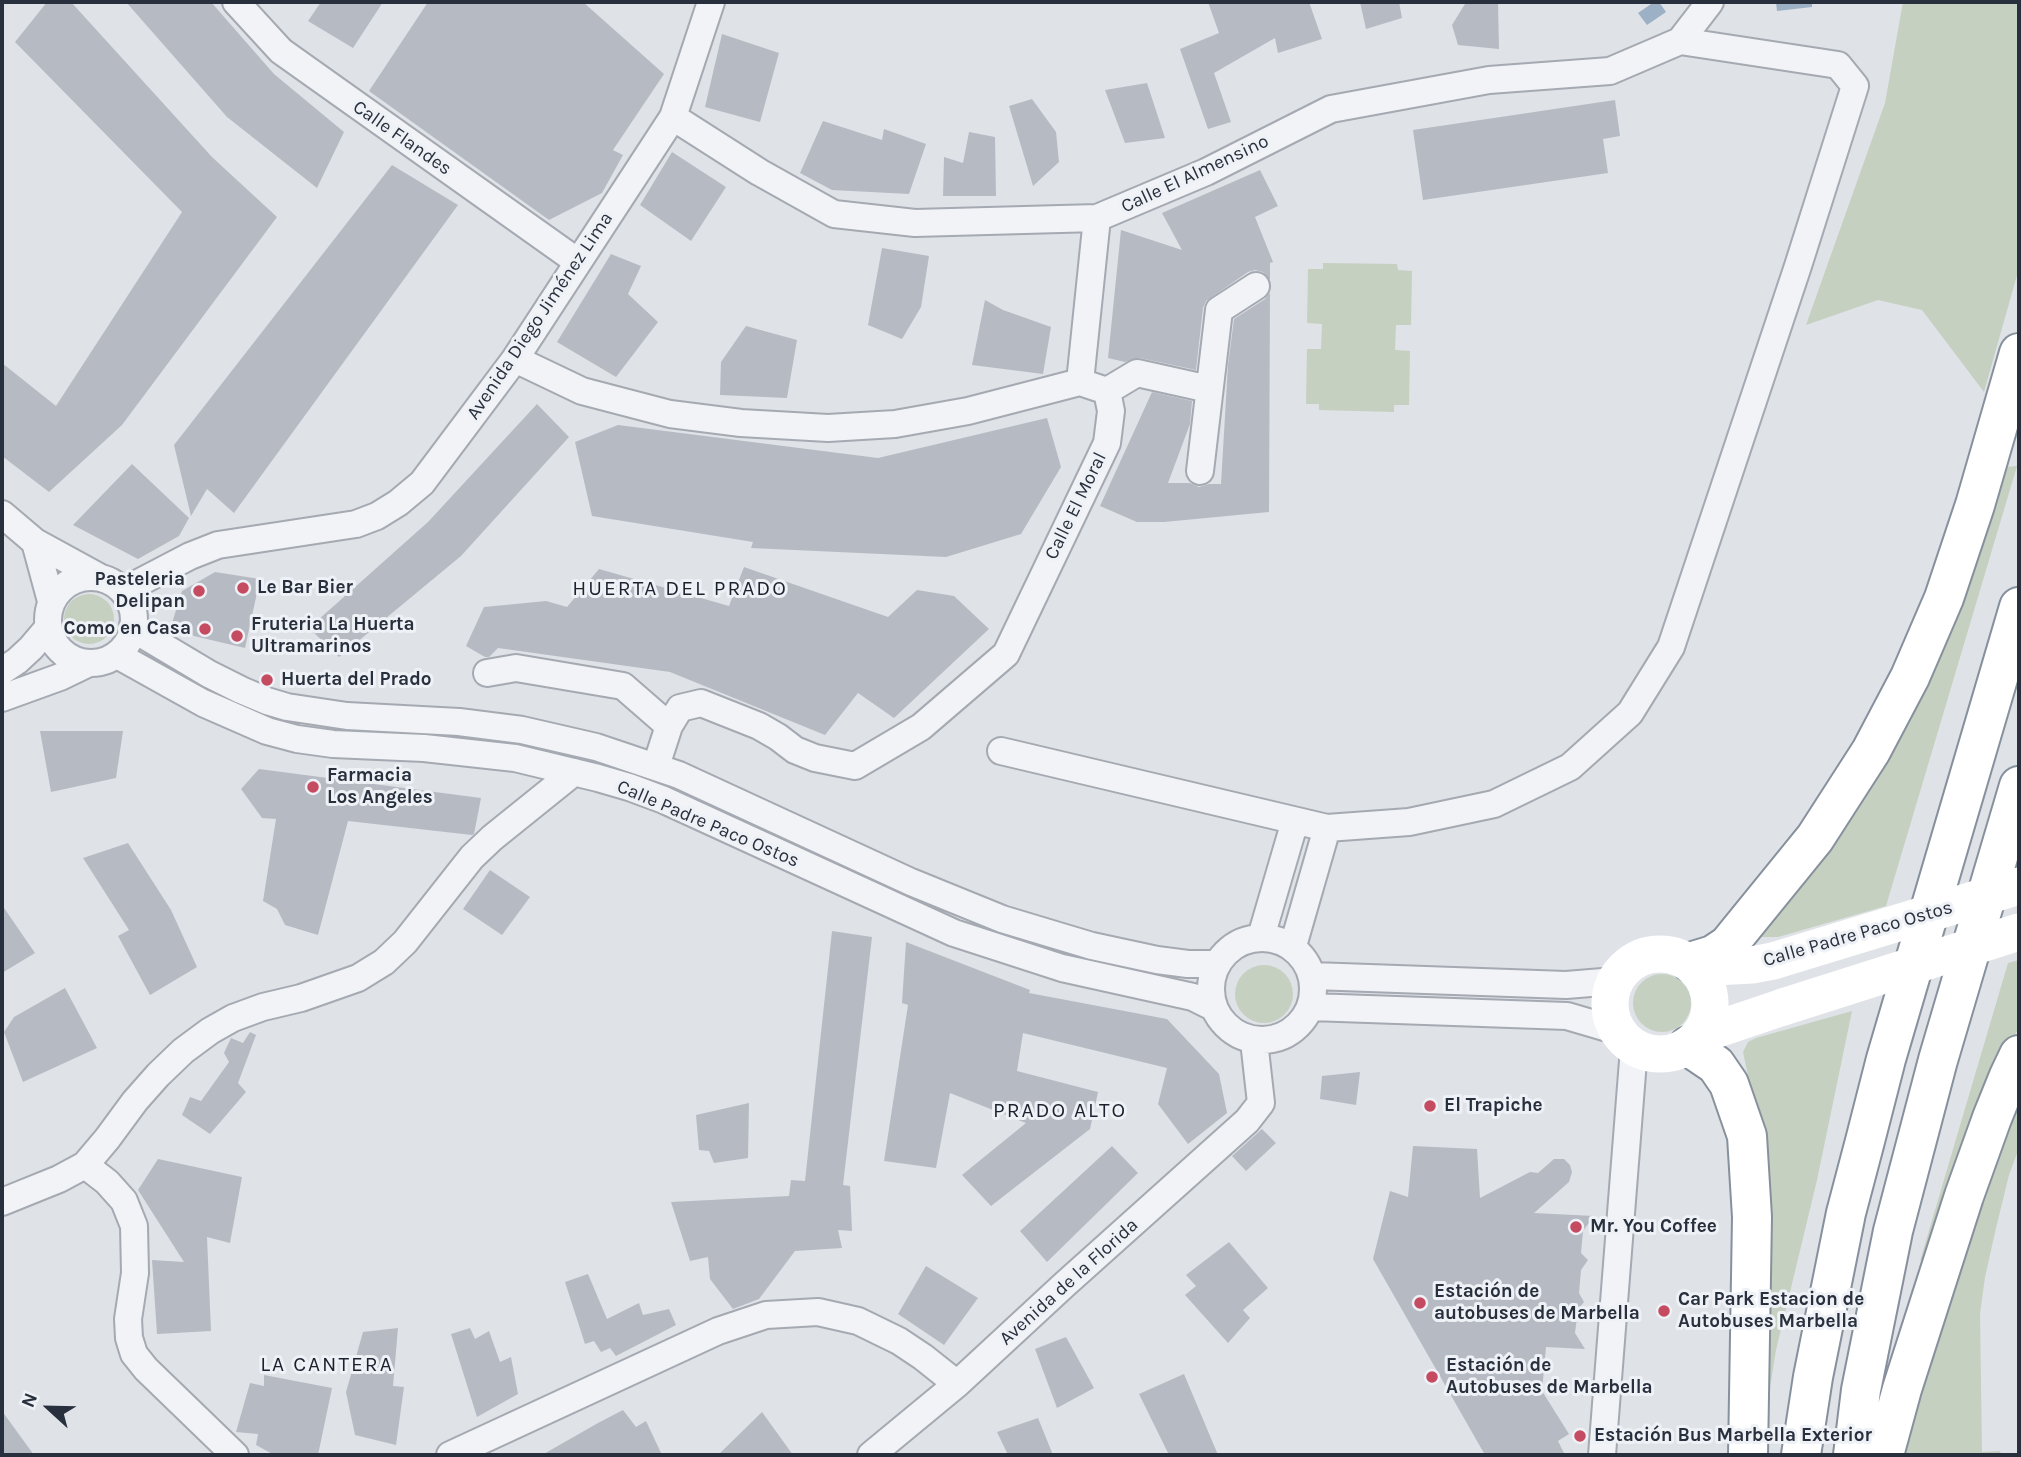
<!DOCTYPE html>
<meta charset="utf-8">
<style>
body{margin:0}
#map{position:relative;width:2021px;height:1457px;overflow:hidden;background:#dfe2e7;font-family:Karla,sans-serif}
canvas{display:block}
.frame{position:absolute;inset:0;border:4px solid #29303d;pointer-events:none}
.north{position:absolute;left:14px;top:1373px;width:70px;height:70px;-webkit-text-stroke:5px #eef1f5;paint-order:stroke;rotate:292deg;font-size:19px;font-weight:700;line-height:28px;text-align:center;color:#29303d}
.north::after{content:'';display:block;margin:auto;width:24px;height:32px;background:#29303d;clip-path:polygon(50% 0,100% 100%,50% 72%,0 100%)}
</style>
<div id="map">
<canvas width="2021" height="1457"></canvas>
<div class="frame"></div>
<div class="north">N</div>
</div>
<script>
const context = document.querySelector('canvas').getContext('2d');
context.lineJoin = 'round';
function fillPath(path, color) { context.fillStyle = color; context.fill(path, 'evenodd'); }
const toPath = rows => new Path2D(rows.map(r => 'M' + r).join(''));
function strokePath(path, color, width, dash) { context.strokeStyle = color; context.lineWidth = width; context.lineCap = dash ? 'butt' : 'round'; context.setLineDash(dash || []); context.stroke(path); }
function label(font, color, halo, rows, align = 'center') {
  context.font = font + ' Karla,sans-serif'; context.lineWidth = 6; context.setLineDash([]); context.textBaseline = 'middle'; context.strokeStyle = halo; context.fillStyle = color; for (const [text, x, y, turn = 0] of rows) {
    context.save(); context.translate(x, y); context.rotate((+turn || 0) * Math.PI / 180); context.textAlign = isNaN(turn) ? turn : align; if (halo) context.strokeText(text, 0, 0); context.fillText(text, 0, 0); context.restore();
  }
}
const green = toPath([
 [1903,2,2019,2,2019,268,1984,392,1922,310,1878,300,1806,325,1885,103],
 [1323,263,1397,264,1398,270,1412,271,1411,325,1396,325,1395,350,1410,351,1409,405,1394,405,1394,412,1319,410,1319,404,1306,404,1307,349,1321,349,1322,324,1307,323,1308,269,1323,269],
 [2017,466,1886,906,1778,937,1760,937,1760,932,1771,922,1801,886,1843,825,2006,467],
 '64 619a25 25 0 1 1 50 0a25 25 0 1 1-50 0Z',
 [2019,960,2019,1027,2001,1062,1931,1249,1920,1261,2008,963],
 '1235 994a29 29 0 1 1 58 0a29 29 0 1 1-58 0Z',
 '1633 1003a29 29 0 1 1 58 0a29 29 0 1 1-58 0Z',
 [1852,1011,1817,1180,1776,1350,1760,1450,1752,1094,1743,1052,1748,1042,1756,1038],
 [2019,1087,2019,1148,2009,1175,1996,1228,1985,1277,1980,1314,1982,1452,2000,1451,2001,1455,1905,1455,1920,1397,1955,1280]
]);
const water = toPath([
 [1654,2,1659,2,1666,12,1647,25,1638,13],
 [1776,2,1812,2,1812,7,1777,11]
]);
const building = toPath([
 [47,2,71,2,212,157,277,217,122,425,49,492,2,456,2,363,56,406,182,212,15,42],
 [126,2,211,2,274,74,344,132,317,188,227,117],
 [321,2,383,2,353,48,308,21],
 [428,2,583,2,664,74,613,150,623,155,602,193,549,220,369,91],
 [1208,2,1309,2,1322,39,1278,53,1275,38,1214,73,1231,122,1208,129,1180,49,1219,33],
 [1360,2,1399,2,1402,18,1366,29],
 [1498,2,1499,49,1458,45,1452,25,1465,4],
 [722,34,779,53,760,122,705,107],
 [1147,83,1165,138,1125,143,1105,90],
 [1032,99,1056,132,1059,162,1033,186,1009,106],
 [1615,100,1620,136,1603,139,1608,173,1423,200,1413,130],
 [823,121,882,140,884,129,926,144,909,194,832,190,800,173],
 [969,132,995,137,996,196,943,196,944,157,963,163],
 [672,152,726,187,691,241,640,205],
 [392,165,458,205,234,513,207,489,191,516,174,445],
 [1260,170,1278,206,1255,217,1273,262,1270,263,1270,280,1263,272,1255,270,1248,272,1206,301,1203,308,1196,370,1140,358,1125,362,1108,358,1121,230,1182,250,1162,213],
 [882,248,929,256,921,307,902,339,868,325],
 [611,254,641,266,628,294,658,322,616,377,557,342],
 [1270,293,1269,512,1164,522,1137,522,1100,506,1152,392,1192,401,1190,424,1168,483,1190,483,1199,487,1209,484,1221,484,1228,365,1234,319,1265,299],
 [985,300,1003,310,1051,327,1043,374,972,365],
 [746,326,797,340,787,398,720,395,721,362],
 [537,404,569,437,461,556,339,657,309,628,428,522],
 [1047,418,1061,467,1021,534,946,557,751,548,753,542,592,516,575,442,618,425,878,458],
 [132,464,189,518,179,536,138,559,73,525],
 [744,567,888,617,917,590,954,596,989,629,894,718,858,693,825,735,670,672,498,648,489,657,485,657,466,646,484,607,546,601,567,607,599,569,729,606],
 [215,572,260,579,245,648,194,636,172,623,182,591],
 [40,731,123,731,116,778,51,792],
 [259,769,481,798,474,834,472,835,348,821,318,935,285,925,277,909,263,901,276,819,262,818,241,789],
 [128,843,171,910,197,967,150,995,118,936,129,930,83,858],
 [490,870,530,897,502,935,463,909],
 [2,905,35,953,2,973],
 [832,931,872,937,843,1185,850,1186,852,1231,838,1230,842,1248,795,1251,759,1299,733,1309,710,1279,708,1257,690,1261,671,1202,789,1196,791,1180,805,1181],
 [906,942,1030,990,1029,993,1167,1019,1219,1074,1227,1113,1188,1144,1158,1104,1167,1068,1023,1033,1017,1071,1098,1092,1090,1129,991,1206,962,1175,1026,1123,950,1093,936,1168,884,1161,908,1005,902,1003],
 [65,988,97,1048,23,1082,4,1032,14,1017],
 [250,1032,256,1035,238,1083,246,1092,210,1134,182,1115,190,1097,201,1101,229,1062,224,1053,231,1038,243,1043],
 [1360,1072,1356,1105,1320,1099,1322,1076],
 [749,1103,748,1158,714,1163,709,1151,699,1150,696,1115],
 [1262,1129,1276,1143,1246,1171,1232,1156],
 [1112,1146,1138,1173,1047,1262,1020,1231],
 [1413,1146,1477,1149,1480,1198,1530,1172,1538,1173,1554,1159,1564,1159,1570,1165,1572,1172,1569,1182,1534,1213,1594,1216,1583,1231,1581,1253,1588,1260,1581,1270,1579,1293,1584,1302,1578,1309,1575,1333,1585,1349,1546,1347,1542,1391,1569,1434,1558,1441,1565,1455,1485,1455,1373,1259,1390,1191,1408,1197],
 [158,1159,242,1177,230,1243,207,1237,211,1331,157,1334,152,1260,184,1262,138,1190],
 [1229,1242,1268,1288,1243,1310,1250,1318,1228,1343,1185,1295,1196,1286,1186,1275],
 [926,1266,978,1298,944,1345,898,1314],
 [588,1274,607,1319,639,1303,643,1315,669,1309,676,1325,616,1356,610,1348,601,1352,594,1341,585,1344,565,1282],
 [398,1328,393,1386,404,1387,396,1445,355,1435,346,1392,363,1332],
 [470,1328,475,1339,489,1331,500,1362,511,1357,518,1394,477,1417,451,1334],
 [1066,1337,1094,1388,1057,1408,1035,1349],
 [1184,1374,1218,1455,1169,1455,1139,1394],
 [264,1375,332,1388,318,1455,274,1455,256,1445,258,1434,236,1432,250,1383,264,1386],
 [623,1410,636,1427,646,1421,662,1455,542,1455,598,1423],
 [2,1411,34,1455,2,1455],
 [762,1412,793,1455,718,1455],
 [1038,1418,1053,1455,1008,1455,997,1432]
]);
const minor = toPath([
 [236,2,281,51,578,262],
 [673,117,759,172,834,214,915,223,1097,218,1206,172,1331,109,1489,80,1610,71,1680,41,1710,2],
 [515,359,582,391,670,414,741,423,828,428,895,424,968,411,1080,382,1107,391,1111,411,1107,443,1006,654,921,727,855,766,815,758,795,750,778,737,759,726,701,703,680,708,669,726,656,766],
 [1080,382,1097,218],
 [1107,391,1137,373,1209,389],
 [1200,471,1219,310,1256,286],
 [2,514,35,542,99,577],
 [35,542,51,601],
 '48 620a43 43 0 1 1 86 0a43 43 0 1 1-86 0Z',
 [123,591,190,556,218,545,356,524,377,516,398,503,422,483,515,359,673,117,711,2],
 [133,625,147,637,209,674,241,690,267,701,287,707,347,716,459,722,522,730,596,747,679,775,911,882,1002,919,1092,946,1157,960,1188,964,1216,964],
 [117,655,203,703,267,731,297,739,333,744,424,748,515,758,598,778,629,787,664,800,954,933,1062,968,1193,997,1213,1007],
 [2,671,17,661,31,648,48,628],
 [487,673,516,668,623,686,669,726],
 [2,698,60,677,89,663],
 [1001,751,1327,828,1409,822,1494,804,1570,767,1630,713,1671,647,1798,266,1855,86,1838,65,1680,41],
 [1261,937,1295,821],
 '1211 989a51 51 0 1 1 102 0a51 51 0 1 1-102 0Z',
 [1293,946,1327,828],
 [1313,976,1566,985,1615,981],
 [1311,1007,1567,1016,1618,1031],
 [85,1165,107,1182,124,1201,134,1226,135,1273,128,1319,129,1338,134,1354,146,1369,235,1455],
 [2,1202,59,1179,85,1165,107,1139,135,1101,158,1075,183,1051,210,1031,233,1018,263,1007,301,998,358,978,384,962,405,942,472,857,492,838,574,772],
 [450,1455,718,1331,766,1315,818,1312,858,1321,899,1341,923,1357,957,1384],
 [871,1455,957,1384,1064,1285,1247,1121,1261,1103,1254,1041],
 [1602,1455,1634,1048]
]);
const secondary = toPath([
 '1610 1004a50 50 0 1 1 100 0a50 50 0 1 1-100 0Z',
 [1695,968,1752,965,1773,961],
 [1700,1035,1783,1007]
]);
const motorway = toPath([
 [1690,962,1713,955,1728,945,1815,838,1871,751,1910,677,1944,598,1975,505,2019,353],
 [1688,1046,1716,1065,1729,1084,1747,1136,1752,1217,1748,1455],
 [1801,1455,1813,1377,1846,1213,1865,1141,1886,1059,2019,607],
 [1853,1455,1861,1390,1893,1231,1938,1060,2019,786],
 [1884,1455,1902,1389,1964,1196,1992,1118,2009,1076,2019,1055]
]);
const secondaryBridge = toPath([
 [1773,961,2019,886],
 [1783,1007,2019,932]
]);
const markers = [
 [243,588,7,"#c54b60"],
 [199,591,7,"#c54b60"],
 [205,629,7,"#c54b60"],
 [237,636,7,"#c54b60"],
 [267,680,7,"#c54b60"],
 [313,787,7,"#c54b60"],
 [1430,1106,7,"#c54b60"],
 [1576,1227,7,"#c54b60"],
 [1420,1303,7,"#c54b60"],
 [1664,1311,7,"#c54b60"],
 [1432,1377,7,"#c54b60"],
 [1580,1436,7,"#c54b60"]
];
const streetNames = [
 ["Calle Flandes",402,138,35],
 ["Calle El Almensino",1195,174,-25],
 ["Avenida Diego Jiménez Lima",540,316,-56],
 ["Calle El Moral",1076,506,-64],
 ["Calle Padre Paco Ostos",708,824,23],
 ["Calle Padre Paco Ostos",1858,934,-16],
 ["Avenida de la Florida",1069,1282,-42]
];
const poiNames = [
 ["Pasteleria",185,580,"right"],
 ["Delipan",185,602,"right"],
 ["Le Bar Bier",257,588],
 ["Fruteria La Huerta",251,625],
 ["Ultramarinos",251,647],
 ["Como en Casa",191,629,"right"],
 ["Huerta del Prado",281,680],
 ["Farmacia",327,776],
 ["Los Angeles",327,798],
 ["El Trapiche",1444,1106],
 ["Mr. You Coffee",1590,1227],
 ["Estación de",1434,1292],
 ["autobuses de Marbella",1434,1314],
 ["Car Park Estacion de",1678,1300],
 ["Autobuses Marbella",1678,1322],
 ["Estación de",1446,1366],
 ["Autobuses de Marbella",1446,1388],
 ["Estación Bus Marbella Exterior",1594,1436]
];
const neighbourhoodNames = [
 ["HUERTA DEL PRADO",680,589],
 ["PRADO ALTO",1060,1111],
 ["LA CANTERA",327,1365]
];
fillPath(green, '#c5d0c0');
fillPath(water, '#9cb1c5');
fillPath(building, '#b6bbc3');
strokePath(minor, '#a5a9b1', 30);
strokePath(motorway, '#87909d', 42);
strokePath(minor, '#f1f3f6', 26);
strokePath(secondary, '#fff', 37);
strokePath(motorway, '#fff', 38);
strokePath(secondaryBridge, '#fff', 37);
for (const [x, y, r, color] of markers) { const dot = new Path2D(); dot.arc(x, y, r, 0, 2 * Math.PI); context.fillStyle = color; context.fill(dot); strokePath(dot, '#eef1f5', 2.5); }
label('19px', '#29303d', '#eef1f5', streetNames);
label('bold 19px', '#29303d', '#eef1f5', poiNames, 'left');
context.letterSpacing = '2px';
label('21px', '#1b222e', '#eef1f5', neighbourhoodNames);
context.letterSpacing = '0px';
</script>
